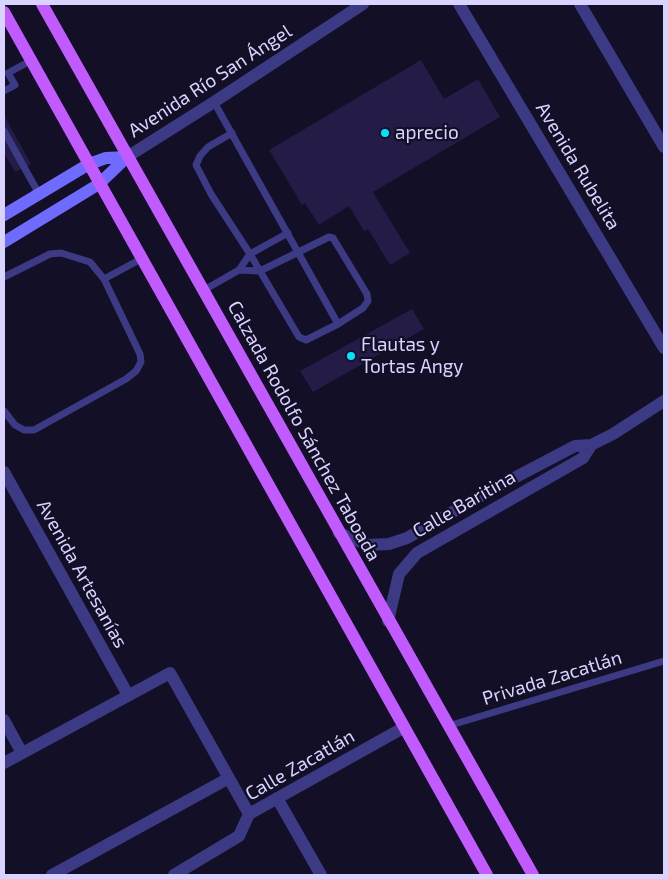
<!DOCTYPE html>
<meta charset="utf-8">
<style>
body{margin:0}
#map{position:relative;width:668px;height:879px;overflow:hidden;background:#130f26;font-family:"Exo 2",sans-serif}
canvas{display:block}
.frame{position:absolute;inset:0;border:5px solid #d9d4ff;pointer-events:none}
</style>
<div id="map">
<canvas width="668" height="879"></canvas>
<div class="frame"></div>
</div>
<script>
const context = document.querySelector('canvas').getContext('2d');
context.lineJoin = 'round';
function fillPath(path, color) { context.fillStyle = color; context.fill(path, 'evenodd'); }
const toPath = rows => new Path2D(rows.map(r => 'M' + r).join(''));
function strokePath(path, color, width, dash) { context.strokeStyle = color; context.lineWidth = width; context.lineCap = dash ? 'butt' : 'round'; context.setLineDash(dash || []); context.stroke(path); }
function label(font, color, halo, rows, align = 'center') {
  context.font = font + ' "Exo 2",sans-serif'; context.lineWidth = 4.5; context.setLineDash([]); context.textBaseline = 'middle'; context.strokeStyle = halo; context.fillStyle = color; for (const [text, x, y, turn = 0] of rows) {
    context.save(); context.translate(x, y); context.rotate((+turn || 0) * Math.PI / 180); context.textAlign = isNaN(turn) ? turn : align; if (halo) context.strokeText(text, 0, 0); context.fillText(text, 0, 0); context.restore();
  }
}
const building = toPath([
 [421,60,444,99,478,79,500,117,373,192,410,253,390,265,368,229,364,231,349,206,319,225,305,203,302,205,269,150],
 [4,115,31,164,15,172,4,153],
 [412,309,424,329,313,392,300,371]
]);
const lane = toPath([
 [4,91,15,85,8,73,32,60],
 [214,102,338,324],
 [4,131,39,194],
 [232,133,208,147,200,156,196,165,211,194,250,254,260,271,299,337,306,340,338,324,363,308,368,301,367,294,333,238,329,237,260,271,239,270],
 [4,277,50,254,61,253,90,262,104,279,140,354,141,362,136,371,126,379,34,430,24,430,15,425,4,411],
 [104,279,141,259],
 [204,290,239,270,250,254,288,233],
 [448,726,664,661]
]);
const street = toPath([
 [459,4,664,348],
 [580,4,664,147],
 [127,157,214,102,363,4],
 [4,472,128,695],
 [339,533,368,545,389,544,407,538,493,489,575,446,591,445,613,434,664,401],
 [388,621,399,574,417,553,583,458,591,445],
 [4,720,22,753],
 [4,763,170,673,249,814],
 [277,798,321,875],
 [52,875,229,778],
 [174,875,239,836,249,814,403,728]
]);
const secondary = toPath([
 [4,215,89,164,106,158,127,157],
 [4,242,99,184,127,157]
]);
const primary = toPath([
 [42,4,533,875],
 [4,12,487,875]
]);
const markers = [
 [385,133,5,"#00e5ff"],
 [351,356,5,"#00e5ff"]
];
const streetNames = [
 ["Avenida Río San Ángel",210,81,-33],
 ["Avenida Rubelita",578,166,59],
 ["Calzada Rodolfo Sánchez Taboada",304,431,61],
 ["Calle Baritina",464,504,-30],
 ["Avenida Artesanías",82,574,61],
 ["Privada Zacatlán",552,678,-17],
 ["Calle Zacatlán",300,765,-30]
];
const poiNames = [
 ["aprecio",395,133],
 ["Flautas y",361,345],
 ["Tortas Angy",361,367]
];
fillPath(building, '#241b47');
strokePath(lane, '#3d3a85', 7);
strokePath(street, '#3d3a85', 12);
strokePath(secondary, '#6f6bff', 12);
strokePath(primary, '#c25bff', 12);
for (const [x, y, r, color] of markers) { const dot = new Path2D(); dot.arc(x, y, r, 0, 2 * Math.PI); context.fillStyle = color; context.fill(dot); strokePath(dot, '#130f26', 2); }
label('19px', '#d9d4ff', '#130f26', streetNames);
label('19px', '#d9d4ff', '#130f26', poiNames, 'left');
</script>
